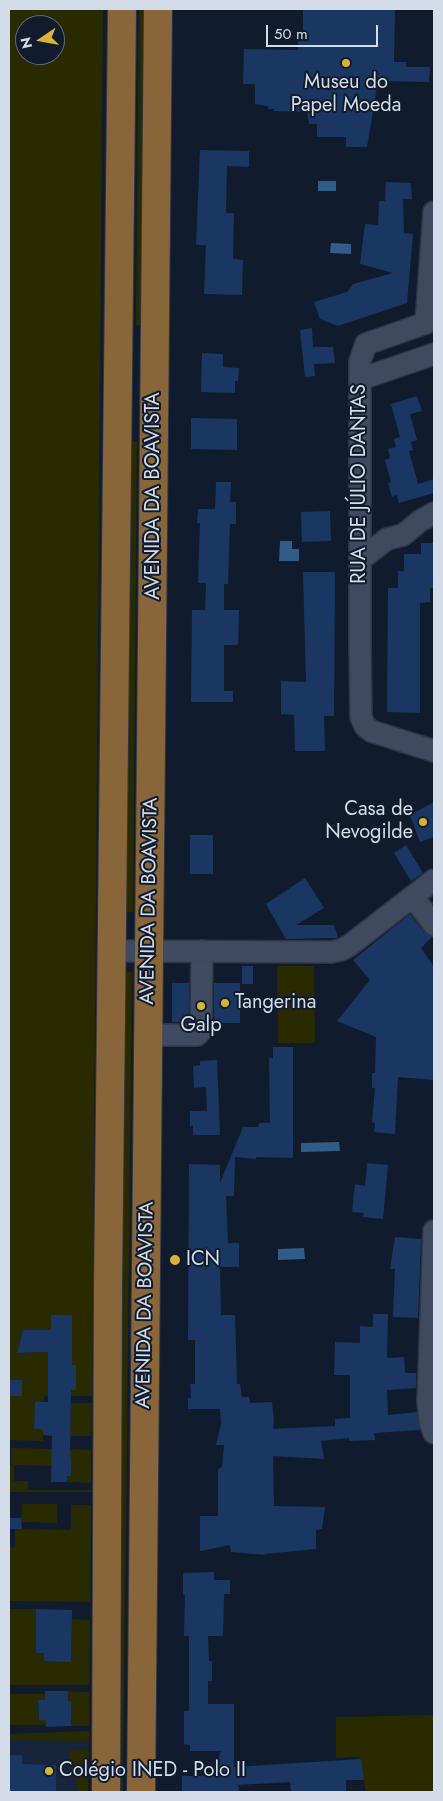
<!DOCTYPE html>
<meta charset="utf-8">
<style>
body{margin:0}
#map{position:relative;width:443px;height:1801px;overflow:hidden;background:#101c2d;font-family:Jost,sans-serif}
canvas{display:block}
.frame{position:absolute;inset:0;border:10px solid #d4dce9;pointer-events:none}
.north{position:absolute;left:15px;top:15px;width:50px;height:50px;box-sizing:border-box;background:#101c2d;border:1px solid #5e6978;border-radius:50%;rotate:258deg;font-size:14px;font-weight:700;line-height:20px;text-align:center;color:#d4dce9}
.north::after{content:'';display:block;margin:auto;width:18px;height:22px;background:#d9b434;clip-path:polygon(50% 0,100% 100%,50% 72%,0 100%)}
.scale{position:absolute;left:266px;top:25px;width:112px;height:22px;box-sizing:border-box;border:2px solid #d4dce9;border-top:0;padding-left:6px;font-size:15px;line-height:18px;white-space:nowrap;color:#d4dce9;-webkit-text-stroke:4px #101c2d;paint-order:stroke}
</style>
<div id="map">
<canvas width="443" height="1801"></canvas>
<div class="frame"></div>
<div class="north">N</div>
<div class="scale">50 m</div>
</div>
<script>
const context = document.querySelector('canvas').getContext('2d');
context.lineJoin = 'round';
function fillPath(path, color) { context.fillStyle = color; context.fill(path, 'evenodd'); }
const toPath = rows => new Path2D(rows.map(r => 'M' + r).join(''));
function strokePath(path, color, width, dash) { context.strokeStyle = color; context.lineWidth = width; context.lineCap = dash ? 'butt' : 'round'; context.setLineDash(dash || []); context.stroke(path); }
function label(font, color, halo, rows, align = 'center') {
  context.font = font + ' Jost,sans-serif'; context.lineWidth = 4; context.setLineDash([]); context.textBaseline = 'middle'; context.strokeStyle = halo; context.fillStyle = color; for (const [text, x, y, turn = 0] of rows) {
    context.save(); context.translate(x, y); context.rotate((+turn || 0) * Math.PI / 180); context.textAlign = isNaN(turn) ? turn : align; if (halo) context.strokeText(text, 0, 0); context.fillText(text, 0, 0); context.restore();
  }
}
const built = toPath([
 [89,1731,88,1792,9,1792,9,1734]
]);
const green = toPath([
 [9,9,103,9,92,1396,44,1396,43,1408,35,1409,34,1429,43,1430,43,1441,9,1440,9,1395,21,1396,22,1380,9,1380],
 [25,25,55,25,55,55,25,55],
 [23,1330,41,1330,41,1352,17,1353],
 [139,9,149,9,142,325,136,325],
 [129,442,137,442,133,912,122,912],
 [277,966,314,966,315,1043,278,1043],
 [121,972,132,972,123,1792,113,1792],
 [71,1403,92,1403,91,1436,70,1436],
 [11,1448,52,1449,52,1466,14,1465,14,1481,28,1481,28,1490,91,1490,91,1492,9,1492,9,1465,11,1465],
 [68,1449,91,1450,91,1483,67,1482,67,1476,71,1475,71,1458,68,1457],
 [22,1504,57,1504,57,1523,21,1522],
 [71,1505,91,1505,90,1602,9,1601,9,1548,15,1547,15,1529,71,1530],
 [9,1609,36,1609,45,1661,71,1661,72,1619,90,1620,89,1685,9,1685],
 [68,1691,89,1692,89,1726,71,1726,71,1701,68,1701],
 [9,1694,45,1694,45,1700,38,1700,38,1709,39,1720,46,1720,45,1725,9,1725],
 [434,1715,434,1792,366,1792,359,1757,336,1758,336,1717],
 [89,1731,89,1741,9,1740,9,1734],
 [69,1750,89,1750,88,1792,79,1792,72,1770]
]);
const water = toPath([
 [318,181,336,181,336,191,318,191],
 [331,243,351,244,351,254,330,253],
 [280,541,292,541,292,549,299,549,299,561,279,561],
 [339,1142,340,1151,301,1152,301,1143],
 [304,1248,305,1259,278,1260,278,1249]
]);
const building = toPath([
 [303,9,395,9,394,62,406,62,406,67,430,67,429,82,378,81,367,147,346,147,346,137,317,137,317,124,309,124,307,112,274,111,274,109,268,109,268,106,255,104,255,84,243,84,244,49,298,50,298,31,303,31],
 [200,150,249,151,249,167,227,166,226,213,234,213,233,259,243,260,242,295,204,294,206,245,196,245],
 [386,182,411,183,412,199,403,199,404,233,413,234,407,303,338,326,320,319,314,302,347,292,353,284,393,273,360,264,365,224,378,225,379,201,385,201],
 [312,328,313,347,333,347,335,363,314,364,315,376,305,377,300,330],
 [202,353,223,354,223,367,239,368,238,381,235,381,235,393,201,392],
 [417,396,422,411,410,414,417,440,411,442,413,450,409,451,418,484,434,479,434,493,399,503,397,495,392,497,388,483,391,482,385,460,390,458,388,449,396,447,394,439,400,437,391,404],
 [191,418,237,419,237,450,191,449],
 [216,482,231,482,230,502,236,502,236,524,230,524,228,584,224,584,224,610,239,610,238,645,224,645,224,691,233,691,233,702,191,702,192,610,205,610,206,583,198,583,200,523,197,523,198,509,215,509],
 [330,511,331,541,302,542,301,512],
 [421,543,434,543,434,588,430,588,430,602,420,603,420,713,387,712,388,588,398,588,398,571,404,571,404,554,421,554],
 [303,572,335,572,334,716,324,716,325,751,295,751,294,715,281,714,281,681,306,682],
 [434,802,434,837,420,842,410,815],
 [190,835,213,835,213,874,190,874],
 [406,845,423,873,411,881,394,853],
 [305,878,324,908,296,925,334,925,338,937,337,938,286,939,266,904],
 [410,914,424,932,432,937,421,948,434,967,434,1080,398,1077,395,1134,374,1132,375,1123,372,1122,375,1088,372,1088,372,1073,375,1073,376,1037,337,1021,370,980,353,960],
 [242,966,253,966,253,984,242,984],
 [172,983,189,983,189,1022,172,1022],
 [214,983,240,983,240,1023,214,1023],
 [273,1047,293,1047,293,1158,256,1157,256,1159,235,1157,234,1196,226,1196,228,1243,239,1243,239,1267,220,1267,221,1315,235,1315,237,1384,240,1384,242,1397,249,1397,250,1403,272,1402,274,1421,273,1429,335,1426,335,1419,350,1418,350,1375,334,1375,335,1342,360,1343,360,1326,373,1327,373,1314,388,1314,387,1358,404,1357,405,1373,416,1373,416,1388,387,1390,388,1415,417,1412,420,1430,374,1433,375,1440,349,1441,349,1438,321,1441,324,1459,273,1456,274,1506,325,1507,322,1529,316,1530,316,1549,265,1554,265,1555,231,1552,230,1545,200,1551,200,1516,218,1516,218,1469,222,1467,224,1445,216,1445,221,1424,220,1409,188,1409,188,1398,191,1398,190,1384,195,1384,195,1340,188,1340,189,1164,220,1165,220,1183,243,1127,258,1127,259,1123,270,1123,269,1058,273,1058],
 [217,1060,220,1135,193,1135,193,1126,190,1126,190,1111,207,1111,206,1087,194,1088,193,1066,200,1065,200,1061],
 [367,1163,388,1165,383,1219,363,1217,364,1213,352,1212,355,1184,365,1186],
 [395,1237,421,1239,418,1318,393,1317,395,1269,390,1269],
 [51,1315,72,1315,72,1365,76,1365,76,1390,71,1390,70,1457,71,1457,71,1476,67,1476,67,1482,51,1482,52,1436,43,1435,43,1430,34,1429,35,1402,48,1402,48,1352,17,1353,23,1330,51,1330],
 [9,1380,22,1380,22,1396,9,1396],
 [9,1518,21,1518,22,1529,9,1529],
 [214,1572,214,1580,230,1580,230,1594,224,1594,223,1636,208,1636,209,1661,212,1661,212,1681,208,1681,208,1704,234,1704,234,1767,361,1759,364,1780,346,1780,346,1792,291,1792,290,1782,238,1785,239,1792,182,1792,182,1776,212,1776,221,1751,190,1751,190,1745,184,1744,184,1711,189,1711,189,1636,184,1636,185,1595,183,1595,183,1573],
 [36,1609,72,1610,71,1662,44,1661,44,1653,36,1653],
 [45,1691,68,1691,68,1701,71,1701,71,1726,46,1727,45,1720,39,1720,38,1700,45,1700],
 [10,1755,22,1755,22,1764,56,1765,56,1792,9,1792]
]);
const minor = toPath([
 [434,212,426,323,366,344,360,361,360,646,361,717,365,726,371,731,434,751],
 [361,379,434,354],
 [360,560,387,539,403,535,420,521,434,513],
 [413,897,434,925],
 [112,951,331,952,341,950,350,945,434,880],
 [149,1035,197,1035,201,1031,202,951],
 [434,1231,428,1401,430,1422,434,1433]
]);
const major = toPath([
 [106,1792,108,1286,122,9],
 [141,1792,158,9]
]);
const markers = [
 [346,63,5,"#d9b434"],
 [423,822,5,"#d9b434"],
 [225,1003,5,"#d9b434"],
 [201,1006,5,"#d9b434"],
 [175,1260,6,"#d9b434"],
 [49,1771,5,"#d9b434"]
];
const poiNames = [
 ["Museu do",346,83,"center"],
 ["Papel Moeda",346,106,"center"],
 ["Casa de",413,810,"right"],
 ["Nevogilde",413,833,"right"],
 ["Tangerina",235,1003],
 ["Galp",201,1026,"center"],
 ["ICN",186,1260],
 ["Colégio INED - Polo II",59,1771]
];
const streetNames = [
 ["RUA DE JÚLIO DANTAS",360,484,-90],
 ["AVENIDA DA BOAVISTA",154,496,-90],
 ["AVENIDA DA BOAVISTA",150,901,-89],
 ["AVENIDA DA BOAVISTA",146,1305,-89]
];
fillPath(built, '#16253c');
fillPath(green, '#292a00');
fillPath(water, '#325c88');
fillPath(building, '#1a3763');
strokePath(minor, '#2f3544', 24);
strokePath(major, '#2f3544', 30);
strokePath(minor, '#3d4a5f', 21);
strokePath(major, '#886639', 28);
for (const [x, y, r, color] of markers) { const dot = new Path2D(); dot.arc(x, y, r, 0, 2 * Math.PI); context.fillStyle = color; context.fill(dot); strokePath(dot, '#101c2d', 2); }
label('20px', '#d4dce9', '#101c2d', poiNames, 'left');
label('20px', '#d4dce9', '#101c2d', streetNames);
</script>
